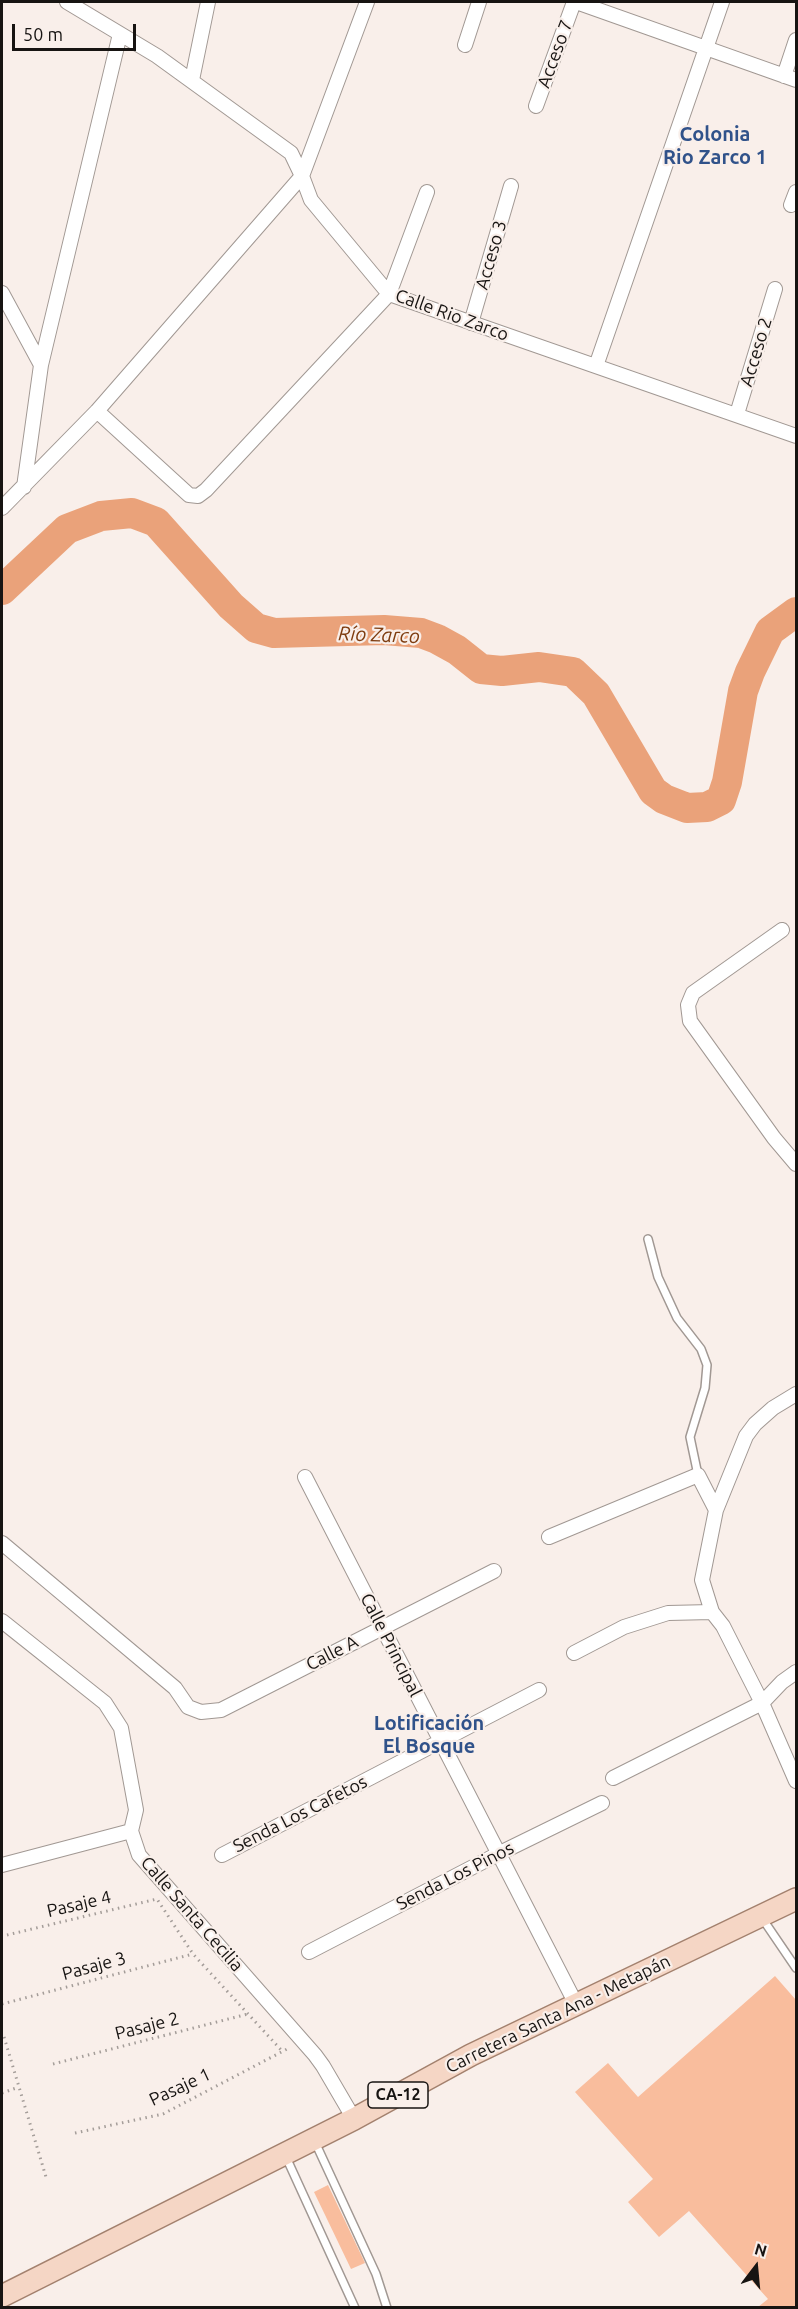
<!DOCTYPE html>
<meta charset="utf-8">
<style>
body{margin:0}
#map{position:relative;width:798px;height:2309px;overflow:hidden;background:#f9efea;font-family:Ubuntu,sans-serif}
canvas{display:block}
.frame{position:absolute;inset:0;border:3px solid #171412;pointer-events:none}
.north{position:absolute;left:726px;top:2237px;width:60px;height:60px;-webkit-text-stroke:4px #f9efea;paint-order:stroke;rotate:16deg;font-size:16px;font-weight:700;line-height:24px;text-align:center;color:#171412}
.north::after{content:'';display:block;margin:auto;width:21px;height:27px;background:#171412;clip-path:polygon(50% 0,100% 100%,50% 72%,0 100%)}
.scale{position:absolute;left:12px;top:24px;width:124px;height:27px;box-sizing:border-box;border:3px solid #171412;border-top:0;padding-left:8px;font-size:18px;line-height:21px;white-space:nowrap;color:#171412;-webkit-text-stroke:4px #f9efea;paint-order:stroke}
</style>
<div id="map">
<canvas width="798" height="2309"></canvas>
<div class="frame"></div>
<div class="north">N</div>
<div class="scale">50 m</div>
</div>
<script>
const context = document.querySelector('canvas').getContext('2d');
context.lineJoin = 'round';
const toPath = rows => new Path2D(rows.map(r => 'M' + r).join(''));
function strokePath(path, color, width, dash) { context.strokeStyle = color; context.lineWidth = width; context.lineCap = dash ? 'butt' : 'round'; context.setLineDash(dash || []); context.stroke(path); }
function fillPath(path, color) { context.fillStyle = color; context.fill(path, 'evenodd'); }
function label(font, color, halo, rows, align = 'center') {
  context.font = font + ' Ubuntu,sans-serif'; context.lineWidth = 4.5; context.setLineDash([]); context.textBaseline = 'middle'; context.strokeStyle = halo; context.fillStyle = color; for (const [text, x, y, turn = 0] of rows) {
    context.save(); context.translate(x, y); context.rotate((+turn || 0) * Math.PI / 180); context.textAlign = isNaN(turn) ? turn : align; if (halo) context.strokeText(text, 0, 0); context.fillText(text, 0, 0); context.restore();
  }
}
const river = toPath([
 [2,590,67,529,101,516,132,513,156,522,231,606,256,628,274,633,384,630,421,633,437,639,457,650,481,669,502,671,539,667,573,672,596,694,653,791,664,799,687,808,707,807,721,800,727,782,743,691,750,672,770,631,796,612]
]);
const building = toPath([
 [775,1976,796,2000,796,2307,758,2307,768,2299,689,2211,659,2237,628,2202,653,2179,575,2092,608,2063,638,2097],
 [328,2185,365,2263,351,2269,314,2192]
]);
const path = toPath([
 [7,1935,157,1899,193,1954,283,2052],
 [2,2004,193,1954],
 [4,2037,46,2177],
 [53,2064,248,2014],
 [2,2093,19,2087],
 [75,2133,163,2114,289,2048]
]);
const lane = toPath([
 [648,1239,658,1277,677,1318,701,1349,707,1365,705,1388,690,1437,698,1475],
 [762,1918,796,1968],
 [315,2142,376,2274,387,2308],
 [286,2157,355,2308]
]);
const street = toPath([
 [67,2,157,56,291,153,302,176,311,200,389,294,796,436],
 [576,2,796,80],
 [465,45,479,2],
 [784,76,796,40],
 [192,80,208,2],
 [536,106,574,2],
 [791,205,796,192],
 [2,293,41,365],
 [471,323,511,186],
 [596,366,722,2],
 [97,411,189,495,198,496,206,490,389,294,427,192],
 [737,414,775,289],
 [24,487,41,365,120,34],
 [2,508,97,411,302,176,367,2],
 [782,930,693,993,688,1005,690,1021,774,1138,796,1164],
 [305,1477,576,2004],
 [716,1510,746,1436,755,1424,773,1408,796,1394],
 [549,1537,698,1475,716,1510,702,1580,712,1612],
 [2,1543,175,1688,188,1707,201,1712,221,1710,494,1571],
 [2,1621,105,1703,121,1728,136,1810,131,1831,139,1855,315,2055,323,2066,354,2119],
 [574,1653,624,1627,668,1613,712,1612,723,1626,762,1703,796,1781],
 [613,1778,762,1703,782,1682,796,1672],
 [222,1855,539,1690],
 [2,1865,131,1831],
 [309,1952,498,1854,602,1803]
]);
const primary = toPath([
 [2,2296,354,2119,471,2055,796,1899]
]);
const shields = [
 [398,2095,60]
];
const shieldNames = [
 ["CA-12",398,2095]
];
const streetNames = [
 ["Acceso 7",555,54,-70],
 ["Acceso 3",491,255,-74],
 ["Calle Rio Zarco",452,315,20],
 ["Acceso 2",756,352,-73],
 ["Calle Principal",391,1645,63],
 ["Calle A",332,1653,-27],
 ["Senda Los Cafetos",300,1814,-27],
 ["Senda Los Pinos",455,1876,-27],
 ["Pasaje 4",79,1904,-13],
 ["Calle Santa Cecilia",192,1914,49],
 ["Pasaje 3",94,1966,-15],
 ["Carretera Santa Ana - Metapán",558,2014,-26],
 ["Pasaje 2",147,2026,-14],
 ["Pasaje 1",180,2087,-25]
];
const neighbourhoodNames = [
 ["Colonia",715,134],
 ["Rio Zarco 1",715,157],
 ["Lotificación",429,1723],
 ["El Bosque",429,1746]
];
const waterNames = [
 ["Río Zarco",379,635,2]
];
strokePath(river, '#eaa27a', 30);
fillPath(building, '#f9bd9d');
strokePath(lane, '#a19893', 10);
strokePath(street, '#a19893', 16);
strokePath(primary, '#a3816e', 24);
strokePath(path, '#a49d99', 3, [1.5, 4.5]);
strokePath(lane, '#fff', 7);
strokePath(street, '#fff', 14);
strokePath(primary, '#f5d6c5', 21);
for (const [x, y, w] of shields) { const box = new Path2D(); box.roundRect(x - w / 2, y - 13, w, 26, 4.5); context.fillStyle = '#f9efea'; context.fill(box); strokePath(box, '#171412', 1.5); }
label('bold 16px', '#171412', null, shieldNames);
label('18px', '#171412', '#f9efea', streetNames);
label('bold 20px', '#30528a', '#f9efea', neighbourhoodNames);
label('italic 20px', '#7e3c0f', '#f9efea', waterNames);
</script>
